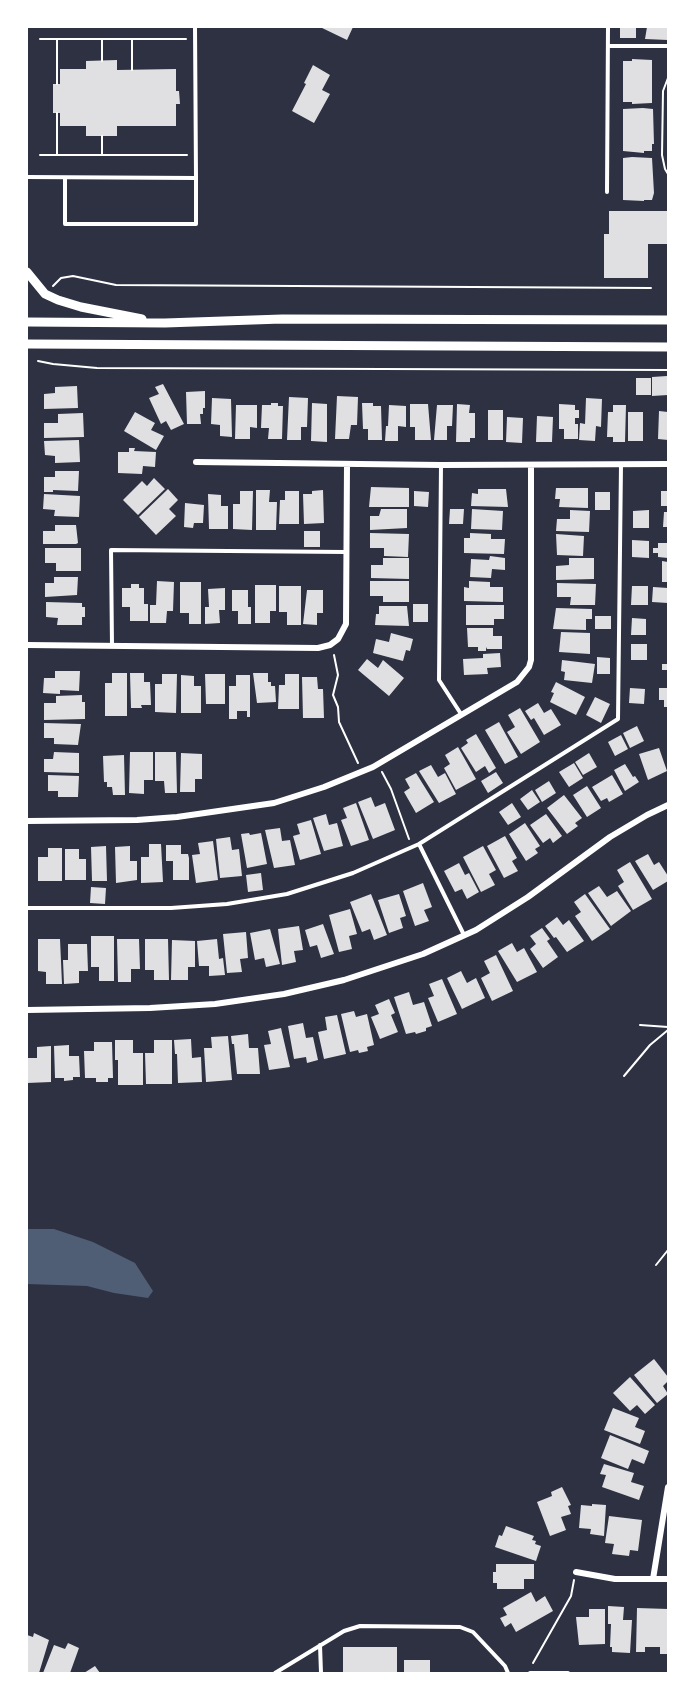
<!DOCTYPE html>
<style>
body{margin:0}
#map{position:relative;width:695px;height:1700px;overflow:hidden;background:#2d3142;font-family:Arial,sans-serif}
canvas{display:block}
.frame{position:absolute;inset:0;border:28px solid #fff;pointer-events:none}
</style>
<div id="map">
<canvas width="695" height="1700"></canvas>
<div class="frame"></div>
</div>
<script>
const context = document.querySelector('canvas').getContext('2d');
context.lineJoin = 'round';
function fillPath(path, color) { context.fillStyle = color; context.fill(path, 'evenodd'); }
const toPath = rows => new Path2D(rows.map(r => 'M' + r).join(''));
function strokePath(path, color, width, dash) { context.strokeStyle = color; context.lineWidth = width; context.lineCap = dash ? 'butt' : 'round'; context.setLineDash(dash || []); context.stroke(path); }
const water = toPath([
 [27,1229,54,1229,93,1242,135,1263,153,1291,148,1298,114,1293,87,1286,27,1284]
]);
const building = toPath([
 [320,27,353,27,347,40],
 [620,27,636,27,636,38,620,38],
 [647,27,668,27,668,40,645,39],
 [632,59,652,60,652,103,632,104,632,102,623,102,623,61,632,61],
 [117,60,117,70,176,69,176,91,179,91,180,104,176,104,176,126,117,126,117,136,86,136,86,126,60,126,60,113,53,113,53,84,60,84,60,69,86,69,86,61],
 [313,65,330,75,322,90,330,94,314,123,292,111,306,84,304,83],
 [643,108,653,109,654,144,652,144,652,151,644,151,644,153,623,151,623,109],
 [632,157,652,158,654,193,652,200,644,200,644,201,623,200,623,158],
 [609,211,668,211,668,244,648,244,648,278,604,278,604,234,609,234],
 [667,376,668,395,652,396,652,377],
 [636,378,651,378,651,395,636,395],
 [163,384,184,424,171,430,166,421,161,424,149,398,159,394,155,387],
 [77,386,78,408,44,409,44,394,55,393,55,387],
 [205,391,205,408,203,408,203,414,200,414,201,424,187,424,186,392],
 [337,396,358,397,357,425,351,425,349,439,335,439],
 [289,397,308,398,307,427,301,427,301,440,287,440],
 [212,398,231,399,232,437,220,436,220,425,211,424],
 [586,398,602,399,601,427,596,426,595,441,579,440,580,423,585,424],
 [271,403,278,403,278,406,283,406,282,439,268,439,269,428,261,428,262,405,271,405],
 [312,403,327,404,327,442,311,441],
 [362,403,373,403,373,406,381,406,382,440,368,440,368,429,363,429],
 [410,404,428,404,431,440,415,440,415,427,410,427],
 [457,404,470,405,469,413,475,413,475,438,470,438,470,442,456,442],
 [559,404,575,405,575,410,579,410,579,418,575,418,575,424,578,424,578,439,564,439,564,429,559,429],
 [236,405,257,405,257,428,250,427,250,439,235,439],
 [389,405,406,406,406,427,398,426,398,441,385,441,386,426,388,426],
 [437,405,453,405,452,426,447,426,447,440,434,440],
 [613,405,626,405,625,442,613,442,613,437,607,437,608,412,613,412],
 [488,410,503,410,503,440,488,440],
 [659,411,668,412,668,440,658,439],
 [135,412,155,423,151,430,164,436,156,450,124,431],
 [628,412,643,412,643,441,628,441],
 [83,413,84,437,44,438,44,423,58,423,58,414],
 [537,416,553,417,552,442,536,442],
 [507,417,523,418,522,443,506,442],
 [79,440,80,462,55,463,55,456,45,455,44,441],
 [129,448,135,448,134,451,156,452,155,467,143,466,142,474,118,473,118,452,129,452],
 [55,471,79,471,78,491,53,490,53,492,44,492,44,477,55,477],
 [154,478,165,489,138,515,123,500,142,481,147,486],
 [371,487,409,488,409,507,369,507],
 [556,488,588,488,588,508,559,507,560,499,555,499],
 [168,489,178,500,169,509,176,516,156,535,139,517],
 [478,489,506,489,508,507,471,506,472,493,478,494],
 [256,490,270,490,269,502,277,502,276,530,256,530],
 [323,490,324,523,304,524,303,494,312,494,312,491],
 [240,491,253,491,252,530,233,529,233,504,240,504],
 [285,491,299,491,299,524,279,524,280,500,285,500],
 [414,491,429,492,428,507,414,506],
 [661,491,668,491,668,506,661,506],
 [595,492,610,492,610,510,595,510],
 [44,494,80,496,79,517,54,516,55,510,43,509],
 [208,494,221,495,221,506,228,506,228,529,209,529],
 [185,503,204,505,203,523,194,523,193,528,184,527],
 [381,509,407,509,407,528,370,530,370,516,379,516],
 [450,509,464,509,463,524,449,524],
 [472,509,503,511,502,530,471,529],
 [570,510,590,511,589,532,556,531,557,519,570,519],
 [649,510,649,528,633,528,633,511],
 [664,512,668,512,668,527,663,527],
 [55,525,76,525,78,543,76,544,43,544,43,531,55,531],
 [304,531,320,531,320,547,304,547],
 [370,533,409,534,408,557,384,556,384,548,370,548],
 [470,533,491,534,491,539,505,539,504,554,464,553,464,538,470,538],
 [556,534,584,536,583,556,557,555],
 [632,540,649,541,649,558,632,557],
 [658,543,668,543,668,558,658,557,658,553,653,553,653,548,658,548],
 [45,548,81,548,81,571,56,571,56,563,45,563],
 [490,556,505,558,505,570,492,569,491,578,470,577,471,559,489,560],
 [383,558,409,558,409,579,371,578,371,565,383,565],
 [569,558,594,558,594,579,556,580,556,566,569,565],
 [662,561,668,562,668,582,662,582],
 [54,577,78,577,77,595,45,597,45,583,54,583],
 [157,581,174,582,173,611,167,611,166,623,150,623,150,605,156,605],
 [370,581,409,581,409,602,383,602,383,596,370,596],
 [469,581,490,582,490,587,503,587,503,602,464,601,464,587,469,588],
 [180,582,201,582,201,624,189,624,189,613,180,613],
 [557,583,596,584,595,605,570,605,571,597,557,597],
 [131,584,139,584,139,588,144,588,144,604,148,604,148,621,130,621,130,607,122,607,122,588,131,588],
 [255,585,276,585,276,611,270,611,270,623,255,623],
 [279,586,301,586,301,625,287,625,287,612,279,612],
 [632,586,648,586,648,605,631,605],
 [653,587,668,588,668,603,652,602],
 [225,588,225,610,219,610,220,623,205,624,205,607,209,607,208,589],
 [232,590,248,590,248,607,251,607,251,624,238,624,238,611,232,611],
 [307,590,323,590,323,613,317,613,317,625,303,624],
 [46,602,82,603,82,607,85,607,85,617,82,617,82,625,57,625,58,618,46,617],
 [413,604,428,604,428,622,413,622],
 [466,605,504,605,504,619,494,619,494,625,466,625],
 [379,606,407,606,409,626,375,625,376,614,379,614],
 [556,608,592,609,592,619,586,619,586,630,553,629],
 [595,616,611,616,611,629,595,629],
 [632,618,646,619,646,635,631,635],
 [467,628,493,628,493,636,502,636,502,649,487,649,486,647,486,651,478,651,478,647,468,647],
 [561,632,590,633,590,654,559,652],
 [391,633,413,639,410,651,406,650,403,661,373,653,376,639,389,642],
 [631,644,647,644,647,660,631,660],
 [500,653,501,667,487,668,488,674,464,675,463,659,483,658,483,654],
 [597,657,610,658,610,674,597,674],
 [367,659,378,668,383,660,404,678,389,696,358,670],
 [562,660,595,664,592,683,564,680,565,672,561,671],
 [662,664,668,664,668,670,662,670],
 [55,671,80,671,79,691,60,690,60,694,43,693,44,678,55,678],
 [112,673,127,673,127,716,105,716,105,683,112,683],
 [130,673,144,673,144,682,150,682,151,705,141,705,142,708,131,708],
 [253,673,268,673,268,682,271,682,271,686,275,686,276,702,257,703],
 [162,674,177,674,176,713,155,712,155,684,162,684],
 [205,674,225,674,225,704,206,704],
 [285,674,299,674,299,709,278,709,279,685,285,685],
 [181,675,194,676,194,686,201,686,201,713,181,713],
 [236,675,250,675,250,717,247,717,247,711,237,711,237,719,229,719,229,686,236,686],
 [302,677,317,677,318,689,323,689,324,718,303,718],
 [556,682,585,697,576,715,550,702,554,693,551,692],
 [630,688,645,689,644,704,629,703],
 [659,688,668,688,668,707,664,707,664,700,659,700],
 [82,695,82,702,85,702,85,719,44,720,44,703,56,703,56,696],
 [595,697,610,704,601,723,586,715],
 [538,703,544,713,551,709,561,725,544,735,534,718,531,720,525,711],
 [520,708,540,742,521,754,507,732,515,727,508,715],
 [499,722,518,757,505,764,485,730],
 [44,723,81,724,78,745,54,744,54,738,44,738],
 [637,726,644,741,630,748,623,733],
 [476,734,496,768,489,773,485,766,476,772,461,748,468,743,466,740],
 [621,735,628,749,615,756,608,742],
 [458,747,476,779,456,790,444,768,450,764,445,755],
 [659,748,667,771,648,780,639,754],
 [54,752,79,753,79,773,44,772,44,759,53,759],
 [130,752,153,752,153,780,144,780,144,794,129,793],
 [155,752,176,752,177,793,165,793,164,781,155,781],
 [181,753,202,754,202,779,195,779,195,792,180,792],
 [589,753,597,767,583,775,575,762],
 [124,755,125,795,113,795,112,787,107,787,107,782,104,782,103,756],
 [574,763,583,778,569,787,559,772],
 [625,764,633,777,635,776,639,782,625,791,614,770],
 [431,765,438,777,445,773,456,794,439,803,419,771],
 [496,772,503,783,488,793,481,781],
 [416,773,434,802,416,813,404,792,410,788,405,779],
 [48,775,79,776,78,797,58,797,58,791,48,791],
 [612,775,623,794,609,802,607,798,601,801,592,787],
 [549,781,556,793,542,802,535,790],
 [587,786,601,808,587,817,573,795],
 [532,790,540,802,528,810,520,799],
 [564,795,582,818,575,823,578,826,567,834,547,808],
 [371,797,375,807,385,803,395,830,373,839,358,802],
 [356,803,369,840,351,846,341,820,347,818,343,808],
 [512,803,521,817,508,825,499,812],
 [326,814,329,825,337,823,343,846,324,851,313,818],
 [546,814,562,836,553,843,550,838,543,843,530,825],
 [311,820,321,854,300,860,293,836,300,834,297,824],
 [525,823,540,846,535,849,538,853,526,861,509,834],
 [280,828,282,841,290,840,295,865,274,868,265,830],
 [249,833,250,835,261,833,267,864,247,868,241,834],
 [505,836,517,858,512,861,518,871,504,878,487,846],
 [230,837,232,850,239,849,242,876,220,878,216,839],
 [213,841,218,880,196,883,192,855,200,854,198,843],
 [149,844,161,844,163,882,141,883,141,857,149,857],
 [166,845,181,845,181,854,188,854,189,858,189,880,173,880,173,861,166,861],
 [106,846,107,881,92,881,91,847],
 [130,846,130,861,137,861,137,880,116,883,115,847],
 [483,846,496,870,489,874,495,885,481,892,463,857],
 [48,848,62,848,62,881,38,881,38,857,48,857],
 [65,849,79,849,79,859,86,859,86,880,65,880],
 [648,854,654,865,659,862,668,876,668,881,653,890,635,861],
 [630,862,652,899,633,910,618,886,624,882,617,870],
 [459,863,465,875,469,873,479,892,467,899,462,889,455,892,444,871],
 [261,873,263,890,248,892,246,875],
 [423,883,432,907,424,910,429,921,415,926,403,891],
 [599,886,607,897,617,891,631,911,611,926,588,893],
 [91,887,106,888,105,904,90,903],
 [371,894,387,935,374,940,370,929,362,932,350,902],
 [399,894,406,916,400,918,403,928,389,933,378,900],
 [585,894,610,929,592,941,575,916,581,912,574,902],
 [350,909,357,934,349,936,352,949,339,952,329,915],
 [557,917,563,925,569,920,584,941,567,952,556,937,554,938,545,926],
 [323,924,334,954,321,958,317,945,310,947,305,930],
 [299,926,303,950,294,951,296,962,282,965,278,929],
 [542,928,550,939,547,941,558,957,543,968,530,949,536,944,530,936],
 [270,929,280,964,266,967,264,958,255,960,250,933],
 [246,932,248,958,240,959,242,972,227,973,223,934],
 [91,936,114,936,114,981,99,981,99,967,91,967],
 [38,939,60,939,62,984,46,984,46,972,38,971],
 [117,939,139,939,140,969,131,969,131,982,118,982],
 [145,939,168,939,169,980,154,980,154,970,145,970],
 [217,939,219,959,223,958,225,975,209,976,209,966,199,966,197,941],
 [172,940,195,941,195,967,188,967,188,980,171,980],
 [512,943,517,952,524,948,537,972,517,982,498,951],
 [68,944,87,944,88,971,79,971,79,983,64,984,63,960,68,960],
 [496,955,513,991,492,1001,481,978,490,973,484,961],
 [461,971,467,983,476,978,485,998,462,1009,447,978],
 [442,979,457,1014,438,1022,428,998,434,996,429,984],
 [409,992,413,1005,424,1002,432,1026,426,1028,426,1031,416,1034,415,1032,406,1034,394,997],
 [389,999,395,1013,391,1015,398,1032,380,1039,371,1017,379,1014,375,1005],
 [354,1011,356,1017,367,1014,374,1045,367,1047,368,1051,359,1053,358,1050,350,1052,341,1014],
 [337,1015,346,1054,324,1059,318,1032,327,1030,325,1017],
 [303,1023,306,1038,313,1037,318,1060,307,1063,306,1057,294,1059,288,1026],
 [281,1028,290,1067,269,1070,264,1045,271,1044,268,1031],
 [248,1034,249,1048,258,1048,260,1074,237,1074,234,1044,232,1044,231,1036],
 [228,1036,232,1080,206,1082,204,1048,212,1048,211,1037],
 [191,1039,192,1058,201,1057,202,1082,178,1083,177,1054,175,1054,174,1040],
 [115,1040,133,1040,133,1053,143,1053,143,1085,118,1085,118,1060,115,1060],
 [154,1040,172,1040,172,1084,146,1084,145,1053,154,1053],
 [94,1042,112,1042,113,1078,108,1078,108,1082,96,1082,96,1078,85,1078,84,1051,94,1051],
 [69,1045,69,1056,79,1056,80,1077,73,1077,73,1080,64,1081,64,1078,55,1078,54,1046],
 [51,1046,51,1082,27,1083,27,1058,37,1058,37,1047],
 [654,1359,668,1377,668,1381,663,1386,668,1394,657,1403,634,1375],
 [630,1377,655,1405,645,1414,637,1405,630,1411,613,1393],
 [613,1408,639,1418,635,1427,645,1431,640,1444,604,1430],
 [610,1435,649,1451,644,1464,632,1459,628,1469,601,1458],
 [604,1464,634,1473,631,1482,644,1486,639,1500,602,1487,606,1475,600,1474],
 [562,1487,571,1505,568,1506,571,1514,561,1517,566,1530,550,1536,537,1502,552,1496,551,1492],
 [592,1504,606,1505,604,1536,590,1534,591,1529,579,1528,581,1505,592,1506],
 [609,1516,642,1520,638,1551,630,1550,629,1556,612,1554,614,1544,605,1543],
 [506,1526,534,1536,532,1540,536,1541,535,1544,541,1546,536,1561,495,1547,499,1535,502,1536],
 [496,1564,534,1564,534,1579,524,1579,524,1589,497,1589,497,1583,493,1583,493,1572,496,1572],
 [531,1592,536,1602,545,1596,553,1611,516,1632,511,1623,505,1627,500,1618,507,1615,503,1608],
 [608,1606,624,1607,623,1620,632,1620,630,1653,612,1652,612,1647,610,1647,611,1624,608,1624],
 [637,1608,668,1609,668,1654,660,1654,660,1647,645,1647,645,1652,636,1652],
 [589,1609,605,1609,605,1644,579,1645,576,1617,589,1617],
 [34,1633,49,1640,39,1673,29,1673,27,1672,27,1635,33,1637],
 [68,1643,79,1648,70,1673,43,1673,54,1645,65,1649],
 [343,1647,397,1647,397,1673,343,1673],
 [404,1660,430,1660,430,1673,404,1673],
 [95,1666,100,1673,84,1673]
]);
const path = toPath([
 [40,39,186,39],
 [57,39,57,84],
 [102,39,102,61],
 [132,39,132,70],
 [668,78,663,91,662,155,665,169,668,174],
 [57,113,57,155],
 [102,136,102,155],
 [40,155,187,155],
 [53,286,61,278,73,276,116,285,651,288],
 [38,361,53,364,97,368,668,370],
 [334,655,338,675,333,695,338,707,339,722,358,763],
 [382,772,391,789,409,839],
 [640,1025,668,1027],
 [624,1076,650,1045,668,1030],
 [656,1265,668,1250],
 [533,1663,571,1596,574,1580]
]);
const service = toPath([
 [195,27,196,178],
 [608,46,668,46],
 [27,177,196,178,196,224,65,224,65,178],
 [607,192,608,27],
 [441,465,439,680,461,714],
 [112,646,111,550,346,552],
 [419,844,464,935],
 [27,908,171,908,227,904,287,894,353,873,419,844,618,719,621,465],
 [320,1645,321,1673],
 [275,1673,344,1631,360,1626,460,1627,473,1632,505,1666,508,1673],
 [530,1673,568,1673]
]);
const minor = toPath([
 [196,462,441,465,668,464],
 [27,645,318,648,330,645,338,639,346,624,347,465],
 [27,821,137,820,177,817,274,803,324,787,373,767,517,682,529,667,531,660,531,465],
 [27,1010,150,1008,215,1004,284,994,344,980,423,954,476,930,528,897,610,837,647,815,668,805],
 [668,1487,653,1579,668,1579],
 [576,1572,615,1579,653,1579]
]);
const secondary = toPath([
 [27,272,45,294,58,300,81,307,142,319],
 [27,322,165,323,282,319,668,320],
 [27,344,668,347]
]);
fillPath(water, '#4f5d75');
fillPath(building, '#e0e0e3');
strokePath(path, '#fff', 2);
strokePath(service, '#fff', 4);
strokePath(minor, '#fff', 6);
strokePath(secondary, '#fff', 9);
</script>
